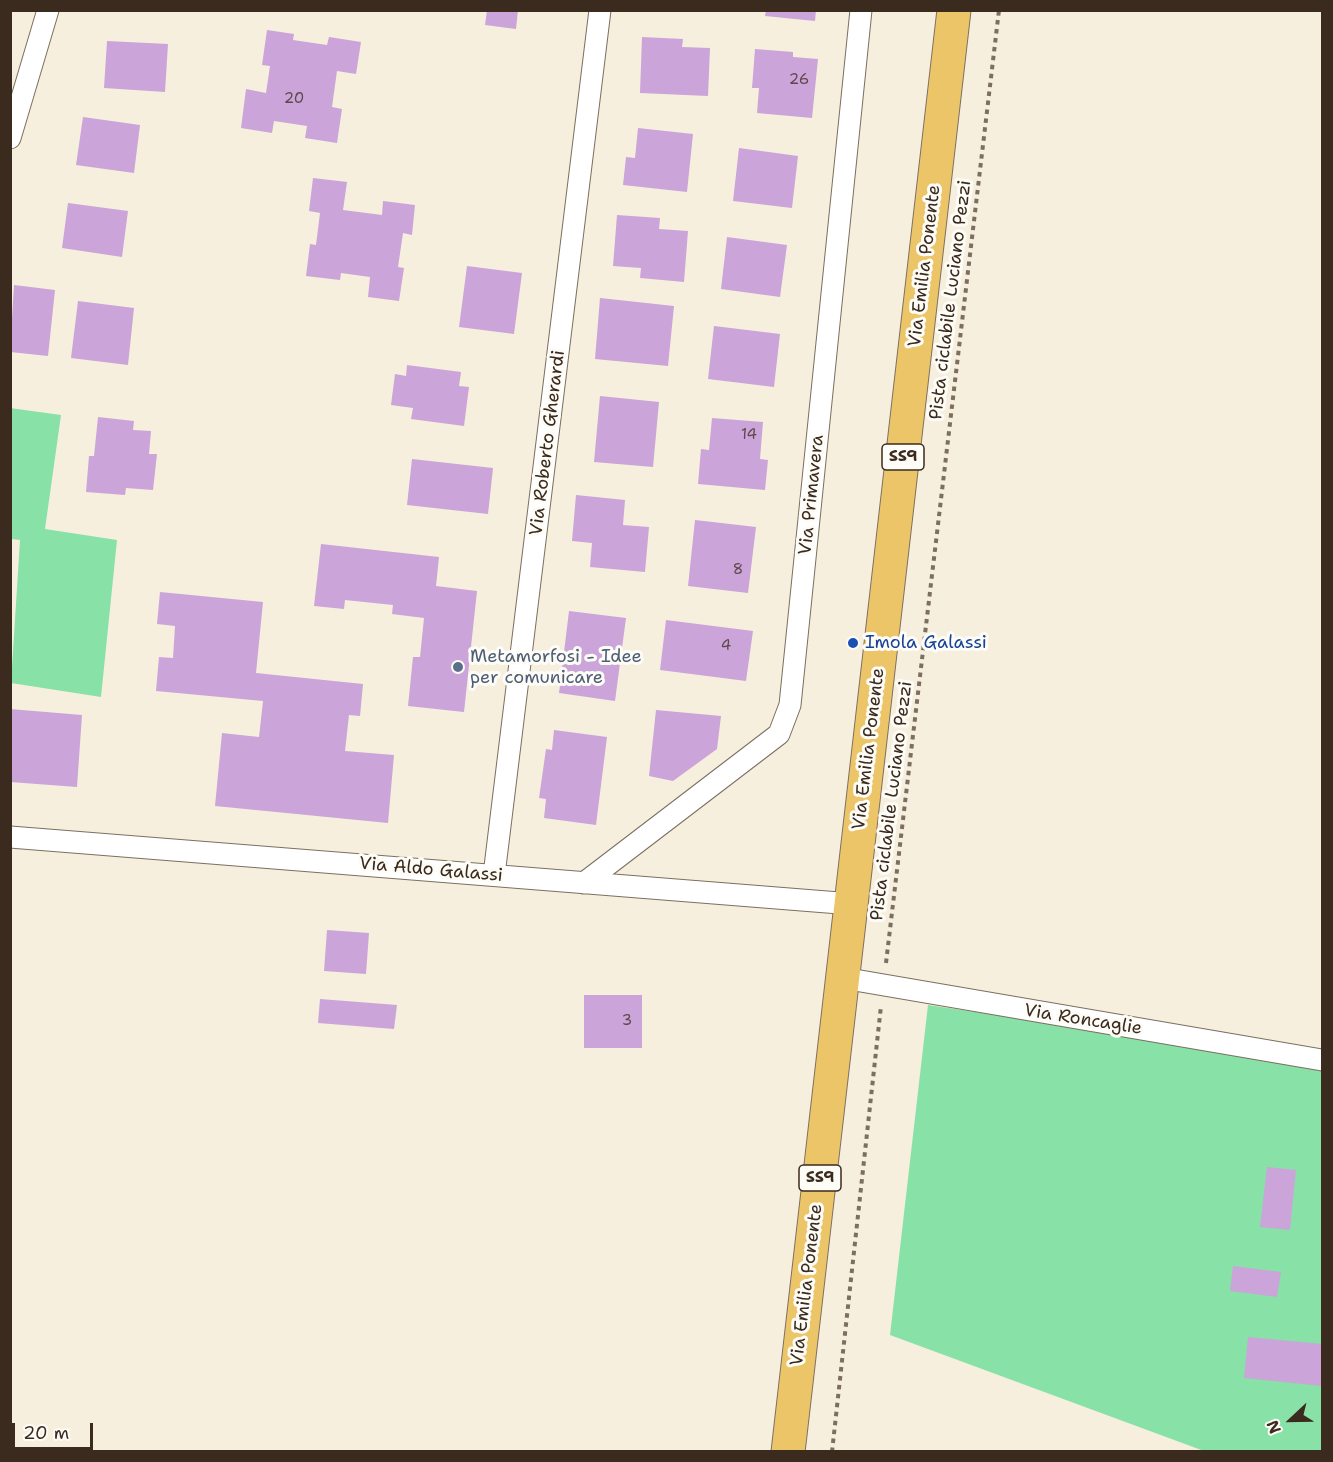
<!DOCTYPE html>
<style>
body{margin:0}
#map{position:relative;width:1333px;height:1462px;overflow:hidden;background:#f6efde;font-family:"Shantell Sans",sans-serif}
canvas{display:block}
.frame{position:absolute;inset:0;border:12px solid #3b2a1e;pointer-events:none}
.north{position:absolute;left:1261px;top:1390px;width:60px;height:60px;-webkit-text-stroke:4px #fdfcf7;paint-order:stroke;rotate:248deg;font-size:16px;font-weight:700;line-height:24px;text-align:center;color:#3b2a1e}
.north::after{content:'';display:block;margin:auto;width:21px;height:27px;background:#3b2a1e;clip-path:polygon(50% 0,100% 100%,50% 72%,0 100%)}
.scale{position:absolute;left:12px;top:1423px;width:81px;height:27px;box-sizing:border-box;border:3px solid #3b2a1e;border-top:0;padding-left:8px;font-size:18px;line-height:21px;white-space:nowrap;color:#3b2a1e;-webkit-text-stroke:4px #fdfcf7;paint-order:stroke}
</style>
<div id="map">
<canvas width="1333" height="1462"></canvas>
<div class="frame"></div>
<div class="north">N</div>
<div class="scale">20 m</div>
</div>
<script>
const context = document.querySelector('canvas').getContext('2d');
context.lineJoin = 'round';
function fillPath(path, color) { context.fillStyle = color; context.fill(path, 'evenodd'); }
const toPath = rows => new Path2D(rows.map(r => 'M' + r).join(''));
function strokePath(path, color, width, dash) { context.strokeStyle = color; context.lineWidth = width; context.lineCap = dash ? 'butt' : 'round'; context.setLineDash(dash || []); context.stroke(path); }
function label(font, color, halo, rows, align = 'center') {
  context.font = font + ' "Shantell Sans",sans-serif'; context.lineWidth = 6; context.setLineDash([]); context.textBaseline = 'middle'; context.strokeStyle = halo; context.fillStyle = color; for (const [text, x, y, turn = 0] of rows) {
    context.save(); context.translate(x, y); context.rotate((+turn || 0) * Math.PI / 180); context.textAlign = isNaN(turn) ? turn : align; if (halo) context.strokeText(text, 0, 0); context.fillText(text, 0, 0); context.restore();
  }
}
const green = toPath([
 [10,408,61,415,45,529,117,540,101,697,11,683,20,540,11,539],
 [928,1005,1322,1063,1322,1451,1204,1451,890,1335]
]);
const building = toPath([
 [487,10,518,10,516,29,485,25],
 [766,10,816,10,815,21,765,16],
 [267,30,294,34,293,40,327,45,329,37,361,42,356,74,337,71,332,107,342,109,337,143,305,138,307,126,274,121,272,133,241,128,246,89,266,93,270,66,262,65],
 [642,37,683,39,682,47,710,48,708,96,640,93],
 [107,41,168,44,165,92,104,88],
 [755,49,793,52,793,57,818,59,812,118,757,113,759,88,752,88],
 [83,117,140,125,134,173,76,165],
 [638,128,693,134,687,192,623,185,626,157,635,158],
 [739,148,798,156,792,208,733,201],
 [313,178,347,182,343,210,382,215,383,201,415,205,412,235,403,233,398,267,404,268,399,301,368,297,370,277,341,273,340,280,306,276,310,244,316,245,320,213,309,211],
 [68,203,128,211,122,257,62,248],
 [617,215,660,218,659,229,688,231,684,282,640,278,641,268,613,266],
 [727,237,787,245,780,297,721,289],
 [467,266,522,273,514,334,459,327],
 [14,285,55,290,48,356,10,352],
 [600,298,674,306,668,366,595,359],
 [78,301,134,308,128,365,71,358],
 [714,326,780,334,774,387,708,379],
 [407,365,461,372,459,386,469,387,464,426,411,419,413,408,391,405,395,374,406,376],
 [600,396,659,402,653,467,594,462],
 [98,417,134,421,133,430,151,431,149,454,157,454,153,490,126,488,125,495,86,492,89,456,94,456],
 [712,418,763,422,760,459,768,460,765,490,698,484,701,449,709,450],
 [412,459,493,468,488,514,407,505],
 [576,495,625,500,623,525,649,527,645,572,590,567,592,543,572,541],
 [695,520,756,527,748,593,688,586],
 [321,544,439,557,436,586,477,591,464,712,408,706,413,657,420,657,424,618,392,614,393,605,345,600,344,609,314,606],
 [160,592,263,602,256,673,363,684,360,716,349,715,345,751,394,755,388,823,215,806,222,733,259,737,263,701,156,691,159,657,173,658,175,626,157,624],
 [569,611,626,618,615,701,559,693],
 [666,620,753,631,746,681,660,670],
 [10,709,82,715,77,787,10,782],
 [656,710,721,716,717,749,673,781,649,776],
 [554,730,607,737,596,825,544,818,546,799,539,798,546,749,552,750],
 [327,930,369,933,366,974,324,971],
 [584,995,642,995,642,1048,584,1048],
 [320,999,397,1005,394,1029,318,1023],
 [1267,1167,1296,1170,1290,1230,1260,1227],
 [1233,1266,1281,1272,1277,1297,1230,1291],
 [1248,1337,1322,1344,1322,1386,1244,1378]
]);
const path = toPath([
 [886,963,999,10],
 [832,1452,881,1006]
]);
const minor = toPath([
 [10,138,48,10],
 [10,837,852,904],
 [494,875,600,10],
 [584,883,779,734,790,705,861,10],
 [843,978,1322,1060]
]);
const primary = toPath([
 [788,1452,954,10]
]);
const markers = [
 [853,643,6,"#1a4fb4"],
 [458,667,6,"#5c6f8a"]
];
const numberNames = [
 ["26",799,80],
 ["20",294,99],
 ["14",749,435],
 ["8",738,570],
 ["4",726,646],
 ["3",627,1021]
];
const shields = [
 [903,457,42],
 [820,1178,42]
];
const shieldNames = [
 ["SS9",903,457],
 ["SS9",820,1178]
];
const streetNames = [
 ["Via Emilia Ponente",925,266,-83],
 ["Pista ciclabile Luciano Pezzi",951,300,-83],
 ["Via Roberto Gherardi",548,443,-83],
 ["Via Primavera",812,495,-84],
 ["Via Emilia Ponente",869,749,-83],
 ["Pista ciclabile Luciano Pezzi",892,801,-83],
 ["Via Aldo Galassi",431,870,5],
 ["Via Roncaglie",1083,1020,9],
 ["Via Emilia Ponente",807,1285,-83]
];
const transitNames = [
 ["Imola Galassi",865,643]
];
const serviceNames = [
 ["Metamorfosi - Idee",470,657],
 ["per comunicare",470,678]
];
fillPath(green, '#88e1a6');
fillPath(building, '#cba4d9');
strokePath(minor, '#7c6f61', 23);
strokePath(primary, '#7c6f61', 35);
strokePath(path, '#7c6f61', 4, [4.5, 4.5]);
strokePath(minor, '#fff', 21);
strokePath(primary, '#edc569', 33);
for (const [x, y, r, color] of markers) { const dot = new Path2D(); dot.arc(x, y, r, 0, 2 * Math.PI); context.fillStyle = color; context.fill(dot); strokePath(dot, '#fdfcf7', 2); }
label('15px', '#5f484d', null, numberNames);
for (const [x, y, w] of shields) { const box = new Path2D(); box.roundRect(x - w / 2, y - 13, w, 26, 4.5); context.fillStyle = '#fdfcf7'; context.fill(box); strokePath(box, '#3b2a1e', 1.5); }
label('bold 16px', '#3b2a1e', null, shieldNames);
label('18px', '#3b2a1e', '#fdfcf7', streetNames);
label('18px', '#164399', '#fdfcf7', transitNames, 'left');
label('18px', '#4e5e75', '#fdfcf7', serviceNames, 'left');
</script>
